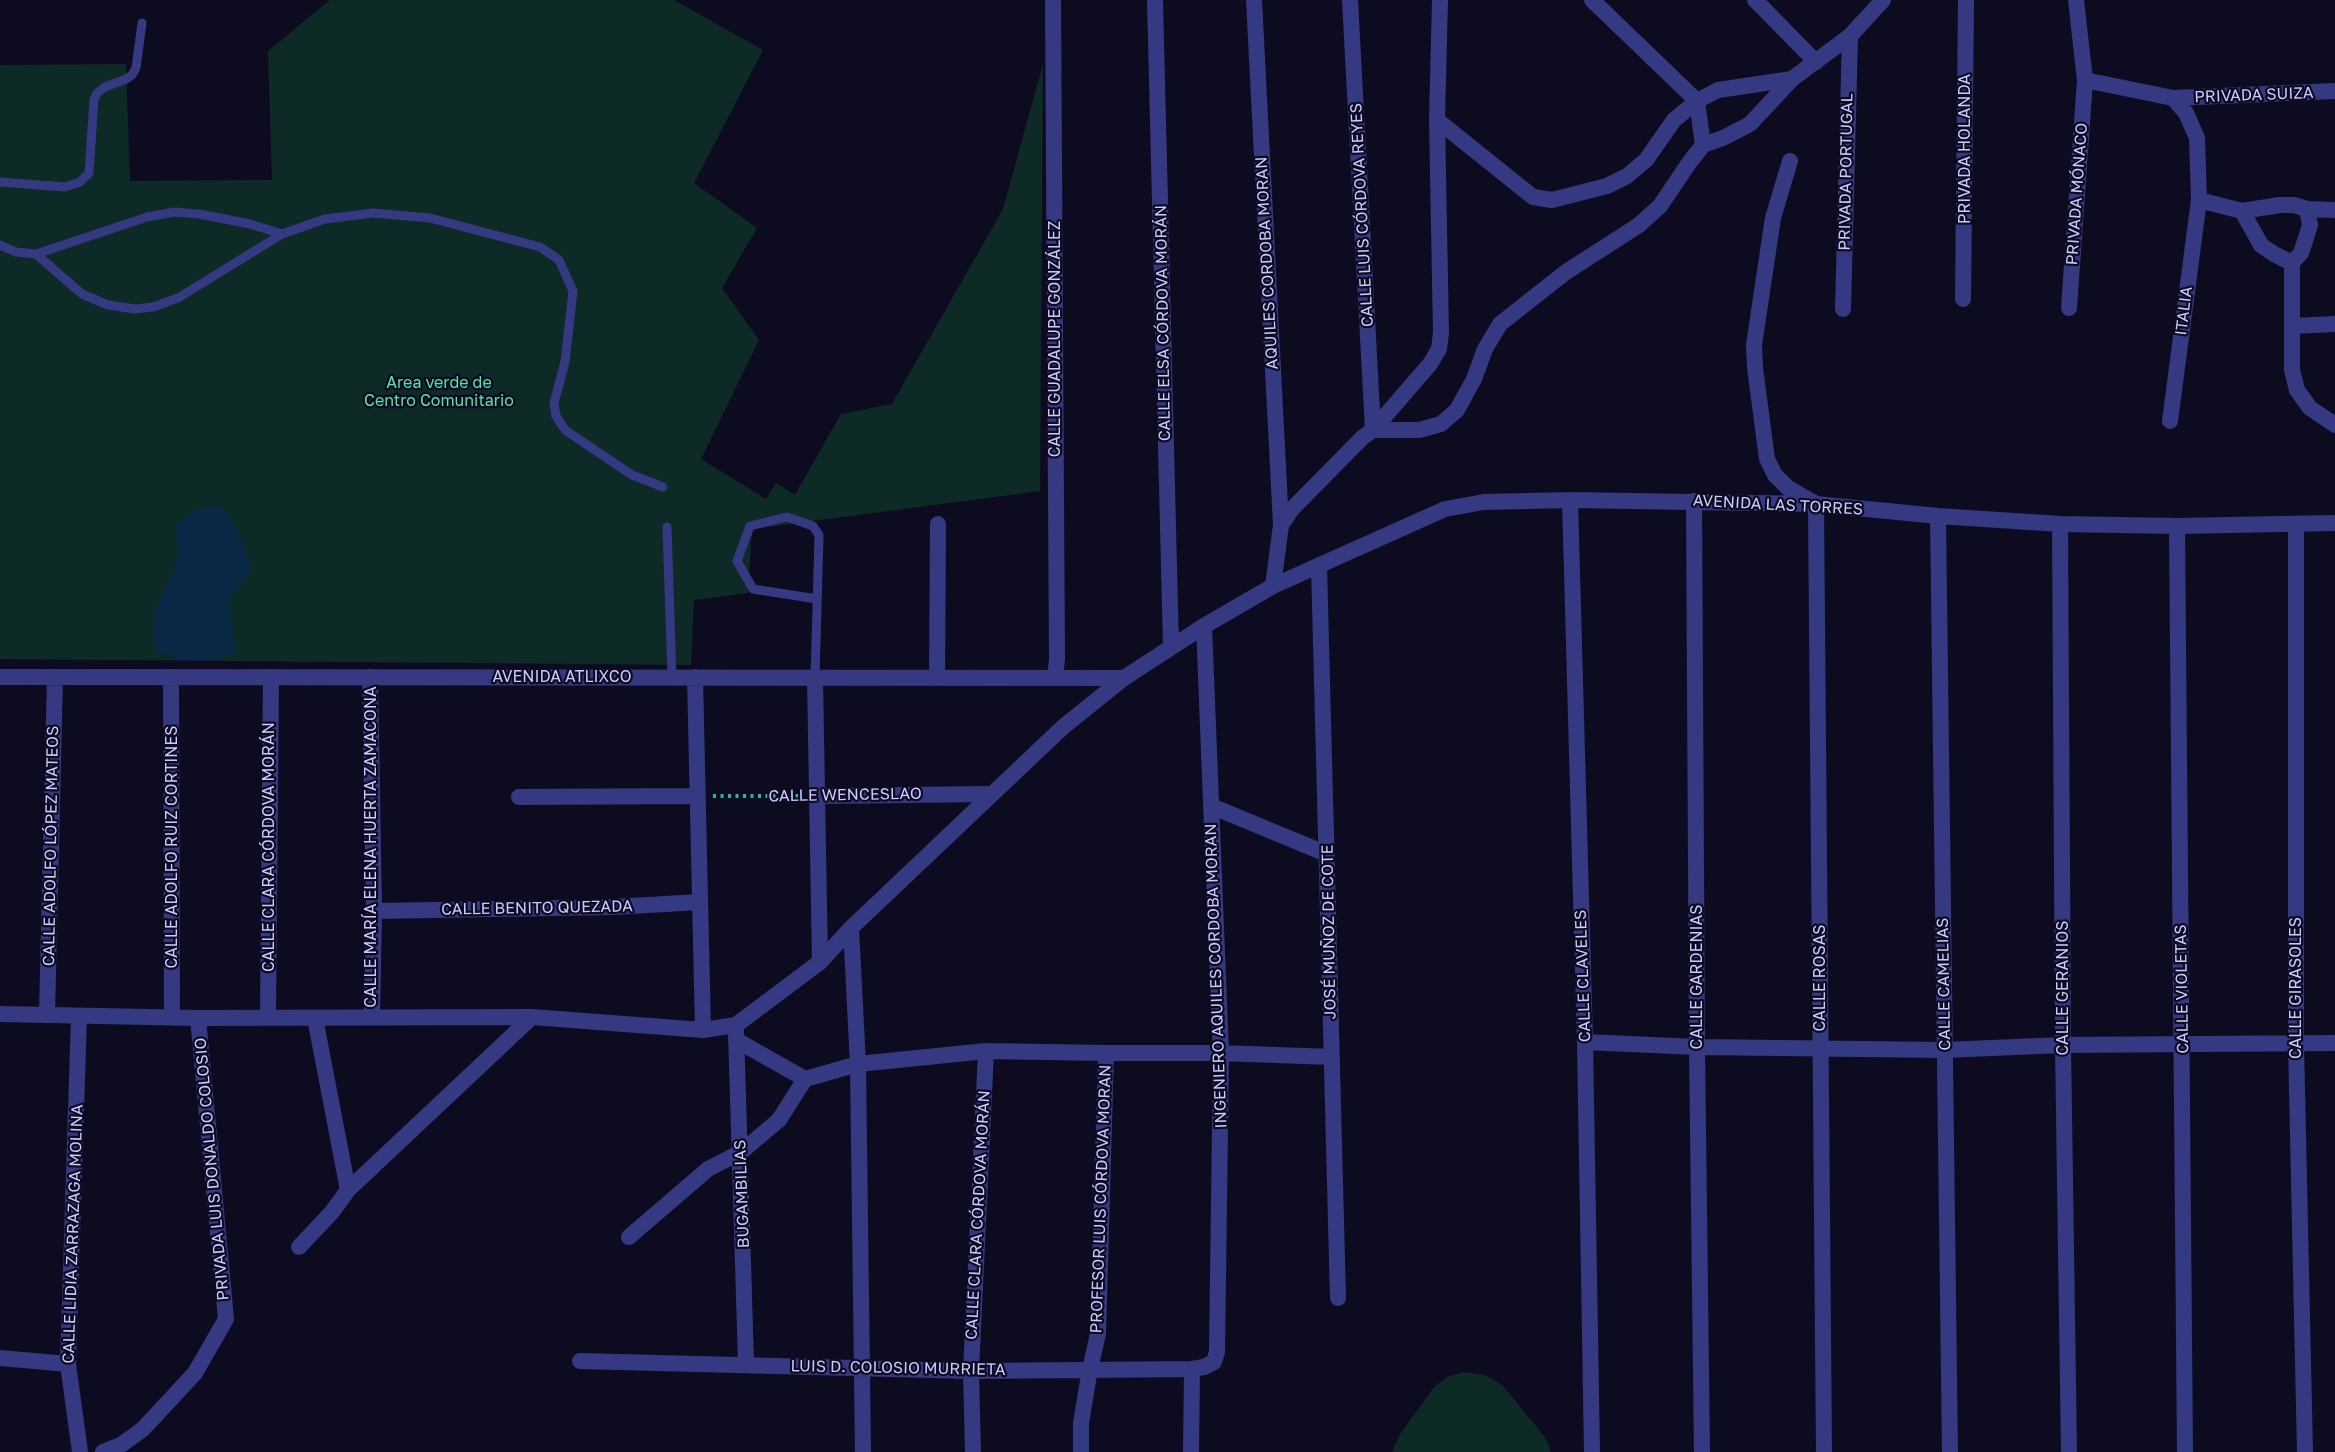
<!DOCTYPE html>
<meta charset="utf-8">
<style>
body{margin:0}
canvas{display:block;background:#0d0b20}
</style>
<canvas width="2335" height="1452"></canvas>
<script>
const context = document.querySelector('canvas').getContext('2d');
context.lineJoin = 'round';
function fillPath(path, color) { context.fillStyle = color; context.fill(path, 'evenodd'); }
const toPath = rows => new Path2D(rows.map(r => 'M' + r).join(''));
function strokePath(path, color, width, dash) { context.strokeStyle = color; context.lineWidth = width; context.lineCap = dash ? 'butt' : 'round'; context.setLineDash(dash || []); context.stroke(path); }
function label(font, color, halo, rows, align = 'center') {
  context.font = font + ' "Golos Text",sans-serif'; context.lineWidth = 4.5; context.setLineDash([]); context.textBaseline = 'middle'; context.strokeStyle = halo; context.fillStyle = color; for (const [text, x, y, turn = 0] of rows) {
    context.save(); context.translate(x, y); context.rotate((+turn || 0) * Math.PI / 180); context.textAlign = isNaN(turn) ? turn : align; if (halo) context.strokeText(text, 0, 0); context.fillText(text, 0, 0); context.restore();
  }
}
const green = toPath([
 [330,0,674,0,763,50,694,183,757,228,722,288,759,340,701,459,766,499,776,483,795,495,841,414,892,404,1003,209,1043,64,1040,491,752,529,748,593,694,600,691,665,0,659,0,65,126,64,130,181,272,180,268,51],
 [1463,1372,1485,1375,1503,1386,1545,1437,1551,1452,1392,1452,1400,1434,1435,1386,1448,1377]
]);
const water = toPath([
 [221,507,232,520,252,570,228,599,235,652,215,660,179,660,155,650,155,610,174,572,178,550,176,526,192,513,203,508]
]);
const path = toPath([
 [713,796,801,796]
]);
const service = toPath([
 [0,182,65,187,80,182,89,173,94,100,97,93,105,87,126,79,132,75,136,68,142,23],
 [0,245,16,252,36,254,147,217,174,212,199,214,250,224,282,234,325,219,373,213,430,218,540,247,559,260,573,291,565,362,554,403,556,416,565,430,632,475,663,487],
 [36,254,82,294,108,305,135,309,153,307,178,298,282,234],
 [667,527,672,677],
 [815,678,819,535,813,526,787,517,750,526,737,561,753,589,817,599]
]);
const minor = toPath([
 [1053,0,1057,659,1055,678],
 [1155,0,1171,647],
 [1254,0,1281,525],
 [1350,0,1373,430],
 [1592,0,1697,101,1703,145],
 [1755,0,1816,62],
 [2085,80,2173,98,2335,91],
 [1437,120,1533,197,1552,200,1607,186,1627,176,1646,160,1674,120,1697,101,1718,90,1792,79],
 [1790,161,1773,218,1754,345,1755,368,1767,459,1775,475,1788,488,1816,504,1824,1452],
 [2199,200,2242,211,2261,245,2274,254,2292,263],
 [2242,211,2280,205,2294,205,2307,209,2335,210],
 [2292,263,2292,370,2297,390,2310,408,2335,425],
 [2292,263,2301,253,2305,241,2310,225,2307,209],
 [1963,299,1966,0],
 [2069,308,2085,80,2076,0],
 [1843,309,1850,36],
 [2292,326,2335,324],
 [2170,421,2199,200,2197,138,2186,113,2173,98],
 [1373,430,1430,364,1439,349,1441,333,1437,120,1440,0],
 [1570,500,1585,1042,1592,1452],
 [1694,501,1697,1047,1702,1452],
 [1938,516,1950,1452],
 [2060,524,2063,1045,2069,1452],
 [2296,524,2296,1044,2305,1452],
 [2177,526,2185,1452],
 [1319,565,1338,1298],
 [1273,586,1445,509,1484,502,1570,500,1816,504,1938,516,2060,524,2177,526,2335,523],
 [0,677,1124,678],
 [171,677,172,1017],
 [370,677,374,911,372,1017],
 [695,677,703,1030],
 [815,678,820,962],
 [937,678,938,524],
 [817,796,992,794],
 [519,797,698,796],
 [1211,806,1327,854],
 [374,911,614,907,700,902],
 [851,928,858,1064,863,1452],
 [47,1014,55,677],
 [79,1016,68,1364,80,1452],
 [268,1017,271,677],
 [315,1018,348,1190],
 [736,1031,746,1363],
 [736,1040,805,1079,858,1064,986,1051,1106,1053,1221,1053,1332,1057],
 [1585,1042,1697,1047,1944,1050,2063,1045,2335,1043],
 [629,1237,708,1169,741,1152,779,1120,805,1079],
 [299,1247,332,1212,348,1190,532,1017],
 [0,1358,68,1364],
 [580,1361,971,1371,1192,1369,1204,1367,1214,1362,1217,1352,1221,1053,1204,626],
 [103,1452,121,1445,143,1429,195,1373,226,1319,198,1018],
 [973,1452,971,1371,986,1051],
 [1081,1452,1081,1423,1090,1369,1098,1334,1106,1053],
 [1191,1452,1192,1369]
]);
const tertiary = toPath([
 [0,1014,198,1018,532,1017,703,1030,736,1025,820,962,851,928,1063,727,1124,678,1204,626,1273,586,1281,525,1292,509,1363,437,1373,430,1419,430,1441,424,1457,410,1474,379,1485,349,1500,324,1566,272,1639,225,1660,206,1689,163,1703,145,1723,138,1750,124,1792,79,1850,36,1883,0]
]);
const streetNames = [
 ["PRIVADA SUIZA",2254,95,-2],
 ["PRIVADA HOLANDA",1965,149,-90],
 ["PRIVADA PORTUGAL",1846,172,-89],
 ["PRIVADA MÓNACO",2077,194,-86],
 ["CALLE LUIS CÓRDOVA REYES",1362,215,-93],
 ["AQUILES CORDOBA MORAN",1267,263,-93],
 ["ITALIA",2184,311,-83],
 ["CALLE ELSA CÓRDOVA MORÁN",1163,323,-91],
 ["CALLE GUADALUPE GONZÁLEZ",1055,339,-90],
 ["AVENIDA LAS TORRES",1778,505,3],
 ["AVENIDA ATLIXCO",562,677],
 ["CALLE WENCESLAO",845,795,-1],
 ["CALLE ADOLFO LÓPEZ MATEOS",51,846,-89],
 ["CALLE ADOLFO RUIZ CORTINES",172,847,-90],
 ["CALLE CLARA CÓRDOVA MORÁN",269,847,-90],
 ["CALLE MARÍA ELENA HUERTA ZAMACONA",371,847,-90],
 ["CALLE BENITO QUEZADA",537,908,-1],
 ["JOSÉ MUÑOZ DE COTE",1329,932,-91],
 ["INGENIERO AQUILES CORDOBA MORAN",1216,976,-92],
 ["CALLE CLAVELES",1583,976,-92],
 ["CALLE GARDENIAS",1697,977,-90],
 ["CALLE ROSAS",1820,978,-90],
 ["CALLE CAMELIAS",1944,984,-91],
 ["CALLE GERANIOS",2063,988,-90],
 ["CALLE GIRASOLES",2296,988,-90],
 ["CALLE VIOLETAS",2182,989,-91],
 ["PRIVADA LUIS DONALDO COLOSIO",212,1169,-95],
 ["BUGAMBILIAS",742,1194,-92],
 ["PROFESOR LUIS CÓRDOVA MORAN",1101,1199,-88],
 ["CALLE CLARA CÓRDOVA MORÁN",978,1215,-87],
 ["CALLE LIDIA ZARRAZAGA MOLINA",73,1234,-88],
 ["LUIS D. COLOSIO MURRIETA",898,1368,1]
];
const parkNames = [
 ["Area verde de",439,383],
 ["Centro Comunitario",439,401]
];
fillPath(green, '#0e2a26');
fillPath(water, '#092846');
strokePath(path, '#27b79e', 4, [3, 4.5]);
strokePath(service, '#343982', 9);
strokePath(minor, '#343982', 16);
strokePath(tertiary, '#343982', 16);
label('16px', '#cbcaff', '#0d0b20', streetNames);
label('16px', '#50e5af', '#0d0b20', parkNames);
</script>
